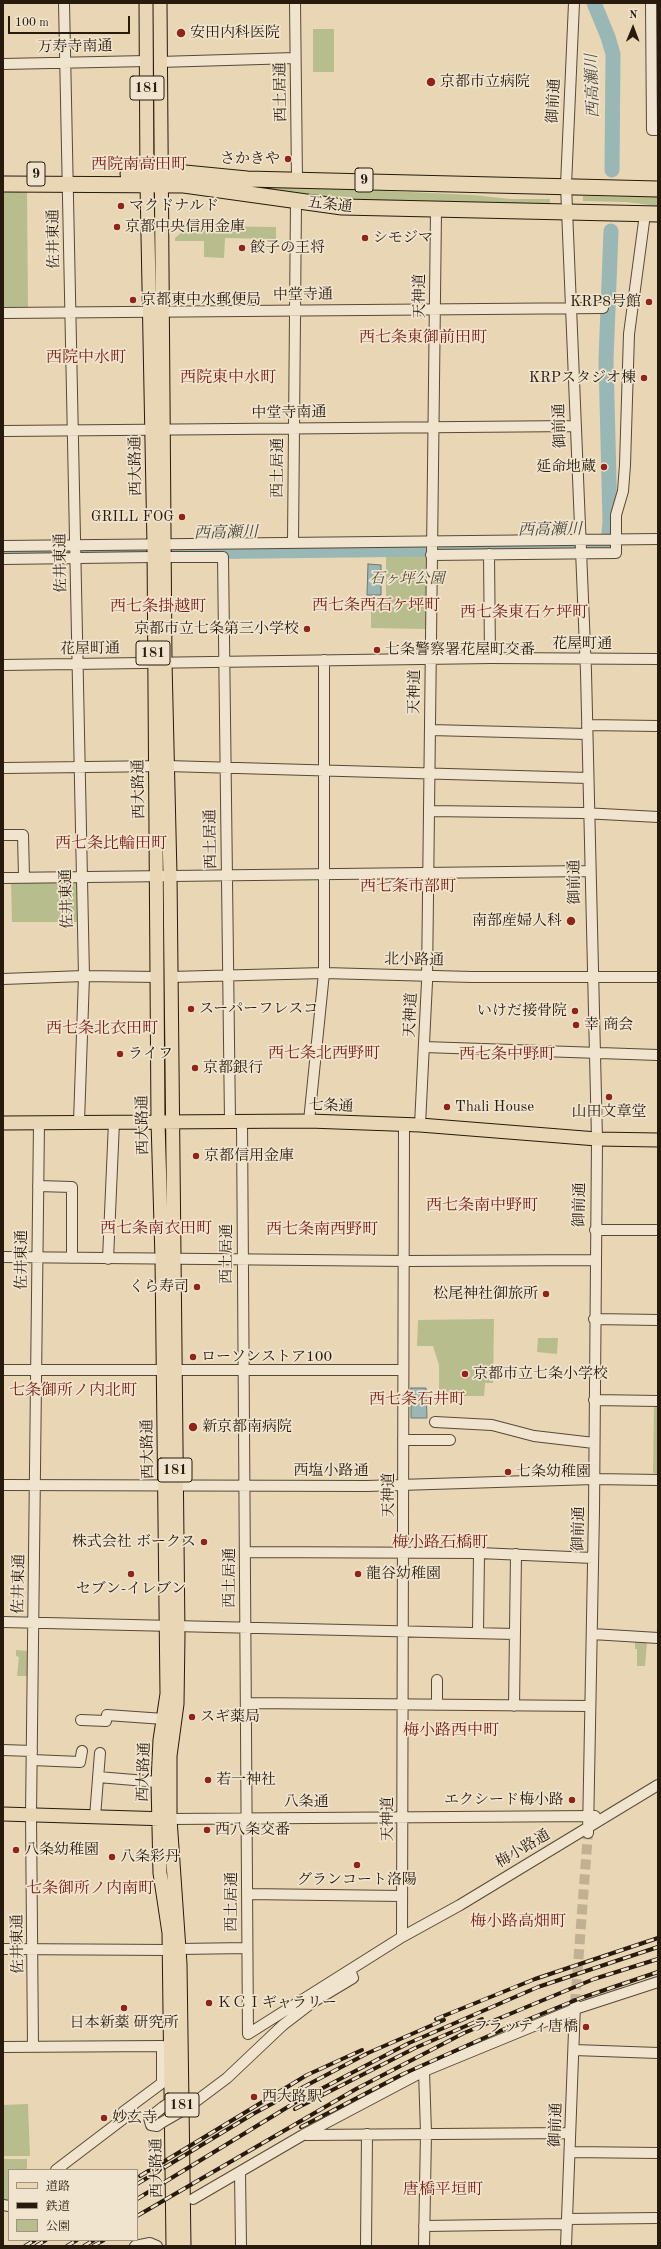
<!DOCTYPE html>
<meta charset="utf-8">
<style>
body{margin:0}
#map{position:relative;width:661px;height:2249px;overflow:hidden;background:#e8d6b4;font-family:"Old Standard TT","Noto Serif JP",serif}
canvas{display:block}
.frame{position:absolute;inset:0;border:4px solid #281a0c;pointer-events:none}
.legend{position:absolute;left:8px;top:2169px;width:130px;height:72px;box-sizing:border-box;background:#f0e4ce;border:1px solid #a09380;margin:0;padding:5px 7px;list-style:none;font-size:12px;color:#281a0c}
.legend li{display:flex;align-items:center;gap:8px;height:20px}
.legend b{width:20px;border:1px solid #a09380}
.north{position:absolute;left:613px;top:8px;width:40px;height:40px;-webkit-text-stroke:3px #f0e4ce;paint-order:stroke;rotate:1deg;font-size:11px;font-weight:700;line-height:16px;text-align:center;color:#281a0c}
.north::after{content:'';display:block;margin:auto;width:14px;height:18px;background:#281a0c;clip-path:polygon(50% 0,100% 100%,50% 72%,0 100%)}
.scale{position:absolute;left:8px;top:16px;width:122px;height:18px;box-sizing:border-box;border:2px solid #281a0c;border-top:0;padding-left:5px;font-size:12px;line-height:14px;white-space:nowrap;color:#281a0c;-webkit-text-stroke:3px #f0e4ce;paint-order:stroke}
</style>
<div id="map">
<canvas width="661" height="2249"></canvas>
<div class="frame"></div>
<ul class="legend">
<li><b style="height:5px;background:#e8d6b4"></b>道路</li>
<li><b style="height:5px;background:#281a0c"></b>鉄道</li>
<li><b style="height:11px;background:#b7bd8c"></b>公園</li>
</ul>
<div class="north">N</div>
<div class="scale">100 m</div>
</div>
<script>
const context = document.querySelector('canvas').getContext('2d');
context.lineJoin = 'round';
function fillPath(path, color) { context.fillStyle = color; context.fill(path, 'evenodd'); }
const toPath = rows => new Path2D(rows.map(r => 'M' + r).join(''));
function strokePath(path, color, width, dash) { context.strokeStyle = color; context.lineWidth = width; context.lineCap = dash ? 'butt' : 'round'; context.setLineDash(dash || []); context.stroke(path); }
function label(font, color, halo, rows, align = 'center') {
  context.font = font + ' "Old Standard TT","Noto Serif JP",serif'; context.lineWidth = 3.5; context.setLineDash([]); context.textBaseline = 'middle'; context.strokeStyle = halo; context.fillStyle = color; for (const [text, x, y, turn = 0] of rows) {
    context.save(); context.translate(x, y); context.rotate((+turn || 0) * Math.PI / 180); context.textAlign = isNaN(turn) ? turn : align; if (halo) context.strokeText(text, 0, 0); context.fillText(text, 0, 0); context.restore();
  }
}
const green = toPath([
 [313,29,334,29,334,72,313,72],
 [259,185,473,195,510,199,550,199,550,205,334,199,259,187],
 [27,191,28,309,3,310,3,192],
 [583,196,658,197,658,206,626,202,583,201],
 [189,226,276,227,276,239,225,238,224,258,204,257,204,241,175,241,175,238],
 [386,554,429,554,428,629,371,628,371,603,386,603],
 [75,880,78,884,78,922,12,922,11,882],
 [494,1319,493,1383,485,1383,484,1396,439,1396,439,1365,433,1346,417,1346,418,1320],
 [538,1338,558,1338,557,1354,537,1352],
 [654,1405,658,1405,658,1474,653,1473],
 [635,1641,647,1642,645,1666,637,1666,637,1649,635,1649],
 [16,1650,28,1651,29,1676,17,1676,19,1657,16,1656],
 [28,2104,30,2156,3,2156,3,2105],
 [3,2159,27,2159,27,2170,9,2170,9,2201,3,2201]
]);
const water = toPath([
 [368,564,381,565,381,595,367,595,368,564],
 [411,1388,426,1388,427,1418,411,1418,411,1388]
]);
const river = toPath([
 [594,3,608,37,613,54,612,170],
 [177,552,608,547,610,521,606,360,611,231],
 [3,553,141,552]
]);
const minorTunnel = toPath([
 [575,2004,588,1833]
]);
const minor = toPath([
 [64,3,84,976,79,1122],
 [295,3,297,180],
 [574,3,566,185,586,672,597,1139,594,1511,588,1833],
 [651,3,652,130,658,130],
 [159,62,295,58],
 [3,64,147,61],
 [3,313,603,308],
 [3,431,576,426],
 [293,542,296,202],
 [3,546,658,539],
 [489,554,490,658],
 [431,555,616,553,616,515,623,491,625,465,629,334,645,214],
 [165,557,223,557,230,1121],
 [3,559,154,557],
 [3,665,491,658,658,659],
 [587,725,658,726],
 [430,730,587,734],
 [3,768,167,766,588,778],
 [429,811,583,813,658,817],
 [3,835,23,835,24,877],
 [3,878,590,871],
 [170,977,324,973,472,977,658,977],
 [3,979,84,976,158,977],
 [424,1047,658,1055],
 [242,1121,248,2034],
 [309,1121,324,973,324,660],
 [420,1125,427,982,436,211],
 [38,1186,72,1187,72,1258],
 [595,1230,658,1230],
 [3,1257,408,1261,595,1260],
 [108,1259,114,1122],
 [594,1319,658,1320],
 [3,1370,163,1370],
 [174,1370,403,1370],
 [594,1400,658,1401],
 [435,1422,492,1425,534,1436,594,1443],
 [403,1440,450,1440],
 [3,1485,367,1486,594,1479,658,1480],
 [245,1552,479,1553,593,1558],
 [3,1622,515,1634],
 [478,1632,479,1553],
 [592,1634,658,1638],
 [437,1680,437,1705],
 [247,1703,589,1706],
 [514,1706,516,1554],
 [81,1720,106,1721,107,1715,164,1719],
 [3,1750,32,1751],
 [32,1760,80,1762,82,1751],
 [98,1777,158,1782],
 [95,1817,100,1753],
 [170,1819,595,1816],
 [247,1894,402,1896],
 [402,1937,404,1125],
 [3,1949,169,1950],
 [179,1949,247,1948],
 [248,2034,402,1937,460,1905,658,1785],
 [3,2047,162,2046,162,2083,123,2112,123,2119,56,2170],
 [33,2047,31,1815,39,1122],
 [574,2050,658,2053],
 [187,2108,227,2078,283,2025,313,2002,353,1978,350,1970],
 [161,2123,157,2126,151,2125,149,2118,163,2107],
 [306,2135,570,2133],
 [570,2152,658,2153],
 [240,2172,241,2246],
 [193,2199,303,2135,424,2071,575,2009,658,1982],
 [3,2205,9,2206],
 [567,2219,658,2218],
 [424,2226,567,2224],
 [135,2246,150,2243,157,2246],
 [366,2246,367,2134],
 [424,2246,426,2133,424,2071],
 [566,2246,575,2004]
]);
const major = toPath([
 [146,3,147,184,154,545,158,1121,162,1259,167,1694,160,1740,158,1782,160,1873,169,1933,173,2246],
 [160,3,165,662,170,875,178,1635,177,1704,170,1756,170,1819,180,1964,184,2246],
 [3,1123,309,1121,420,1125,597,1139,658,1140],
 [3,1814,168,1819]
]);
const highway = toPath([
 [128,174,185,173,247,179,658,189],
 [3,184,184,185,342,207,658,214]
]);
const rail = toPath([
 [436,2019,535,1979,658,1938],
 [295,2109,415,2048,482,2019],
 [301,2127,403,2074,502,2030,581,1998,658,1972],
 [140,2176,307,2075,362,2050],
 [137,2184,253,2114,292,2093,368,2053,444,2020],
 [137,2199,296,2102,409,2043,538,1987,658,1947],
 [137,2216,356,2089,464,2033,594,1979,658,1959],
 [25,2246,35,2240],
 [36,2246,46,2240],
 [67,2246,77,2240],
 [84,2246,94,2240],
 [93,2246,104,2240]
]);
const minorBridge = toPath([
 [163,2107,173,2100,187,2099],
 [161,2123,187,2108]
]);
const markers = [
 [181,33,5,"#8f2418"],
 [431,82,5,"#8f2418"],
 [288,159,4,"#8f2418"],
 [121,206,4,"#8f2418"],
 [117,227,4,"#8f2418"],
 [365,238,4,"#8f2418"],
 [242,248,4,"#8f2418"],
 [133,300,4,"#8f2418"],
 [649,302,4,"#8f2418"],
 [644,378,4,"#8f2418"],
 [604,467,4,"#8f2418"],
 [182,517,4,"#8f2418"],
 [307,629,4,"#8f2418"],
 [377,650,4,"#8f2418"],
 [571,921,5,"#8f2418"],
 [191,1009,4,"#8f2418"],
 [575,1011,4,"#8f2418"],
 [576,1025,4,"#8f2418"],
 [120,1054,4,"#8f2418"],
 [195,1068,4,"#8f2418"],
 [609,1097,4,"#8f2418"],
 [447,1107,4,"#8f2418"],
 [196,1156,4,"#8f2418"],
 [197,1287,4,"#8f2418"],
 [546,1294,4,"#8f2418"],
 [193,1357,4,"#8f2418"],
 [465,1374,4,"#8f2418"],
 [193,1427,5,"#8f2418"],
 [508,1472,4,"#8f2418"],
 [204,1542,4,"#8f2418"],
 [131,1574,4,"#8f2418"],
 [358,1574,4,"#8f2418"],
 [192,1717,4,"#8f2418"],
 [208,1780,4,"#8f2418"],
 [572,1800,4,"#8f2418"],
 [207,1830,4,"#8f2418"],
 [16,1850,4,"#8f2418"],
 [112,1857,4,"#8f2418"],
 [357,1865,4,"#8f2418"],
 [209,2003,4,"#8f2418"],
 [124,2008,4,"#8f2418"],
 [586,2027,4,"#8f2418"],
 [254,2097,4,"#8f2418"],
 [104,2118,4,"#8f2418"]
];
const shields = [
 [147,88,34],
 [36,174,18],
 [364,180,18],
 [153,653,34],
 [175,1470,34],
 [182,2105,34]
];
const shieldNames = [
 ["181",147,88],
 ["9",36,174],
 ["9",364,180],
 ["181",153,653],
 ["181",175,1470],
 ["181",182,2105]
];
const poiNames = [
 ["安田内科医院",190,33],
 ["京都市立病院",440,82],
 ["さかきや",280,159,"right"],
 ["マクドナルド",129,206],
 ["京都中央信用金庫",125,227],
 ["シモジマ",373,238],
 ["餃子の王将",250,248],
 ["京都東中水郵便局",141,300],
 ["KRP8号館",641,302,"right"],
 ["KRPスタジオ棟",636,378,"right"],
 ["延命地蔵",596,467,"right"],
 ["GRILL FOG",174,517,"right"],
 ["京都市立七条第三小学校",299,629,"right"],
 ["七条警察署花屋町交番",385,650],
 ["南部産婦人科",562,921,"right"],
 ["スーパーフレスコ",199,1009],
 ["いけだ接骨院",567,1011,"right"],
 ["幸 商会",584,1025],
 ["ライフ",128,1054],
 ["京都銀行",203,1068],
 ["Thali House",455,1107],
 ["山田文章堂",609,1112,"center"],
 ["京都信用金庫",204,1156],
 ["くら寿司",189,1287,"right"],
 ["松尾神社御旅所",538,1294,"right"],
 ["ローソンストア100",201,1357],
 ["京都市立七条小学校",473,1374],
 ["新京都南病院",202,1427],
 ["七条幼稚園",516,1472],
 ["株式会社 ボークス",196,1542,"right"],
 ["龍谷幼稚園",366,1574],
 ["セブン-イレブン",131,1589,"center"],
 ["スギ薬局",200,1717],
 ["若一神社",216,1780],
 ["エクシード梅小路",564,1800,"right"],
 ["西八条交番",215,1830],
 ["八条幼稚園",24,1850],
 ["八条彩丹",120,1857],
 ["グランコート洛陽",357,1880,"center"],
 ["ＫＣＩギャラリー",217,2003],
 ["日本新薬 研究所",124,2023,"center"],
 ["フラッティ唐橋",578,2027,"right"],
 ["西大路駅",262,2097],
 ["妙玄寺",112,2118]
];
const streetNames = [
 ["万寿寺南通",75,47,-1],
 ["西土居通",281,92,-91],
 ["御前通",554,101,-87],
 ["五条通",330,205,6],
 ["佐井東通",54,239,-91],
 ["中堂寺通",303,295,-1],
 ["天神道",420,296,-90],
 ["中堂寺南通",289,413,-1],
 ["御前通",560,426,-92],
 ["西大路通",136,466,-91],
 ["西土居通",278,468,-90],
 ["佐井東通",61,563,-91],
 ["花屋町通",582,644],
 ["花屋町通",90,649,-1],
 ["天神道",415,692,-89],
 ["西大路通",139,789,-91],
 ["西土居通",211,839,-91],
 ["御前通",575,882,-91],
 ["佐井東通",67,899,-92],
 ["北小路通",414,960,1],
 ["天神道",411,1015,-87],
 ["七条通",331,1106,2],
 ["西大路通",143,1125,-91],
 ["御前通",580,1205,-89],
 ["西土居通",227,1254,-90],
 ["佐井東通",22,1260,-90],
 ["西大路通",148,1449,-91],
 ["西塩小路通",331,1471],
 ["天神道",389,1495,-90],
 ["御前通",579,1529,-89],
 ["西土居通",230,1578,-90],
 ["佐井東通",19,1584,-89],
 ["西大路通",144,1772,-88],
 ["八条通",306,1802],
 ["天神道",388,1819,-90],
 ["梅小路通",523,1849,-31],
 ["西土居通",232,1902,-90],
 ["佐井東通",18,1944,-91],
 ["御前通",556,2125,-88],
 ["西大路通",157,2168,-91]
];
const parkNames = [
 ["石ヶ坪公園",407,579]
];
const waterNames = [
 ["西高瀬川",593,86,-92],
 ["西高瀬川",550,530,-1],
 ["西高瀬川",226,533,-1]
];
const neighbourhoodNames = [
 ["西院南高田町",139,165],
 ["西七条東御前田町",423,338],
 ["西院中水町",86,358],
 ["西院東中水町",228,378],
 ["西七条西石ケ坪町",376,606],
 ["西七条掛越町",158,607],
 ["西七条東石ケ坪町",524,613],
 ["西七条比輪田町",111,844],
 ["西七条市部町",408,887],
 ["西七条北衣田町",102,1029],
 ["西七条北西野町",324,1054],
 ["西七条中野町",507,1055],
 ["西七条南中野町",482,1206],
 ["西七条南衣田町",156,1229],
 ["西七条南西野町",322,1230],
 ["七条御所ノ内北町",73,1391],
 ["西七条石井町",417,1400],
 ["梅小路石橋町",440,1543],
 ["梅小路西中町",451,1731],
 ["七条御所ノ内南町",90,1889],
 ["梅小路高畑町",518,1922],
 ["唐橋平垣町",443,2190]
];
fillPath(green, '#b7bd8c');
fillPath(water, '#99b7b5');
strokePath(water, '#6c7871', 1);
strokePath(river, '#99b7b5', 15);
strokePath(minorTunnel, '#c2b092', 10, [10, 5]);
strokePath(minor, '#584936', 12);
strokePath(major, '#281a0c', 15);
strokePath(highway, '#281a0c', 17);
strokePath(minor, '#f0e4ce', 10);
strokePath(major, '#e8d6b4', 13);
strokePath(highway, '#e8d6b4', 15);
strokePath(rail, '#281a0c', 4);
strokePath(rail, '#f0e4ce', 2.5, [8]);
strokePath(minorBridge, '#584936', 12, []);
strokePath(minorBridge, '#f0e4ce', 10);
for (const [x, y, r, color] of markers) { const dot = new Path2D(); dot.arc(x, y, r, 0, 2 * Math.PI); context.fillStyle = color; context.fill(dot); strokePath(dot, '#f0e4ce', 1.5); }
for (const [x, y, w] of shields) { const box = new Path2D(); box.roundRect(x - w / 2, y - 12, w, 24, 3); context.fillStyle = '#f0e4ce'; context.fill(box); strokePath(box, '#281a0c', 1); }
label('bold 14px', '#281a0c', null, shieldNames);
label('15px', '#281a0c', '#f0e4ce', poiNames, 'left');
label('15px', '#281a0c', '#f0e4ce', streetNames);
label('italic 15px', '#534b32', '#f0e4ce', parkNames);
label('italic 16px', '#4a493f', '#f0e4ce', waterNames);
label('16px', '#7a1f14', '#f0e4ce', neighbourhoodNames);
</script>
